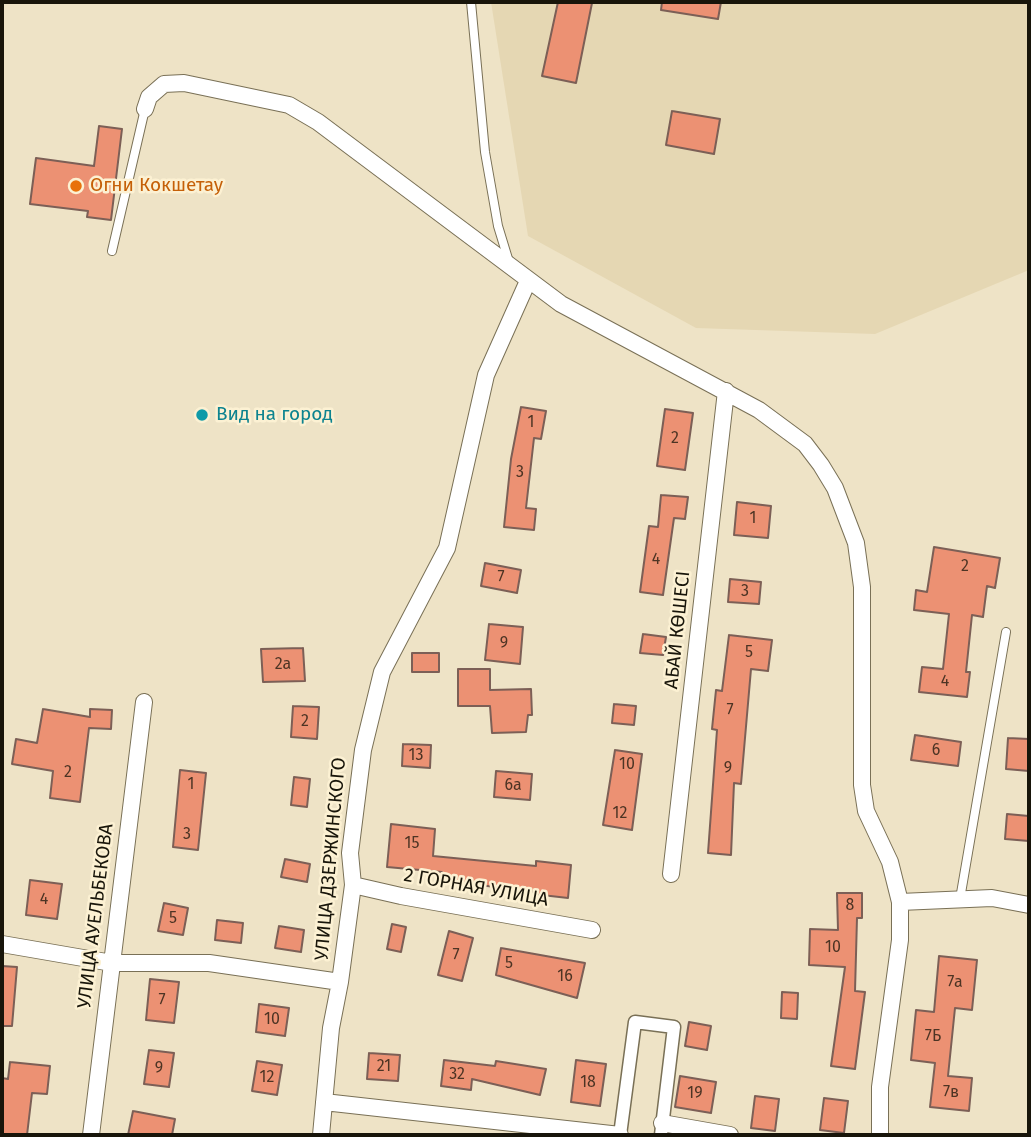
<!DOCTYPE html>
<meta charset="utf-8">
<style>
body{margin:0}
#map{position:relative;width:1031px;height:1137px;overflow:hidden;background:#eee3c6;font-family:"Fira Sans",sans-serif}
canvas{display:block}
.frame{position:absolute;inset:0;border:4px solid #18150a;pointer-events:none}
</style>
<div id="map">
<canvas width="1031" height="1137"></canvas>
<div class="frame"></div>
</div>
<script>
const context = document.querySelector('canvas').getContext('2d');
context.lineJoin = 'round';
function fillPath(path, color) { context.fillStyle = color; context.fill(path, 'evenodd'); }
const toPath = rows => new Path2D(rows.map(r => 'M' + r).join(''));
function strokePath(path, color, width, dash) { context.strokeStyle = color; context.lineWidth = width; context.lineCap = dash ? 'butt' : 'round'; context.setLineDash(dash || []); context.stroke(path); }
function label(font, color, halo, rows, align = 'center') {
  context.font = font + ' "Fira Sans",sans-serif'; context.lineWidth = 5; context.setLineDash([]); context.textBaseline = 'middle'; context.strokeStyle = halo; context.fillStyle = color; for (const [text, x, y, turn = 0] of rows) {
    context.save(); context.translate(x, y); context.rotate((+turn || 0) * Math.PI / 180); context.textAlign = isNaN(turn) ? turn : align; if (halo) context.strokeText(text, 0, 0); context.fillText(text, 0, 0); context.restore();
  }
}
const built = toPath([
 [491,2,1029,2,1029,270,875,334,696,328,528,236]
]);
const building = toPath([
 [558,2,592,3,576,83,542,76,558,2],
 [662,2,721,2,718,19,661,10,662,2],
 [672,111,720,119,714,154,666,145,672,111],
 [99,126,122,129,111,220,87,217,88,211,30,204,36,158,94,166,99,126],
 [521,407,546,411,541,439,534,438,526,508,536,509,534,530,504,527,511,459,521,407],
 [665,409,693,413,685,470,657,466,665,409],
 [661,495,688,497,685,519,674,518,663,595,640,592,649,526,658,527,661,495],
 [737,502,771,506,768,538,734,535,737,502],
 [934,547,1000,558,995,588,987,586,983,617,972,615,966,672,970,672,967,697,919,692,922,667,943,669,949,614,914,610,916,590,927,592,934,547],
 [485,563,521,570,517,593,481,586,485,563],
 [730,579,761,582,759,604,728,602,730,579],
 [489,624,523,627,520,664,485,660,489,624],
 [643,634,666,637,663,655,640,653,643,634],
 [729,635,772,640,768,671,751,669,741,784,734,783,731,855,708,853,717,730,712,729,716,690,722,691,729,635],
 [303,648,305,681,263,682,261,649,303,648],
 [412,653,439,653,439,672,412,672,412,653],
 [458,669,490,669,490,690,531,689,532,715,528,715,526,732,492,733,490,706,458,706,458,669],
 [614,704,636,706,634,725,612,723,614,704],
 [293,706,319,707,317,739,291,737,293,706],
 [43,709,90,717,90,709,112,710,111,729,89,728,80,802,50,798,53,771,12,764,16,739,37,743,43,709],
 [915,735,961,742,958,766,911,760,915,735],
 [1008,738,1029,739,1029,771,1006,769,1008,738],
 [403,744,431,745,430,768,402,766,403,744],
 [615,750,642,754,632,830,603,825,615,750],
 [180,770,206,773,198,850,173,847,180,770],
 [496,771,532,774,530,800,494,797,496,771],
 [294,777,310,779,307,807,291,805,294,777],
 [1007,814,1029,816,1029,841,1005,839,1007,814],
 [391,824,435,829,433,856,536,866,536,861,571,865,568,898,533,894,533,891,441,881,442,872,387,867,391,824],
 [285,859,310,864,307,882,281,877,285,859],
 [30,880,62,884,57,919,26,915,30,880],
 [837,893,862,893,862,918,857,918,855,991,865,992,855,1069,831,1066,845,967,809,965,810,929,838,930,837,893],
 [164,903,188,908,183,935,158,931,164,903],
 [217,920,243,923,241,943,215,940,217,920],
 [392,924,406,927,401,952,387,949,392,924],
 [279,926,304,930,301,952,275,948,279,926],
 [449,931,473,938,462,981,438,975,449,931],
 [501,948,585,963,577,998,496,975,501,948],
 [939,956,977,960,972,1010,955,1008,948,1076,972,1078,969,1111,930,1107,935,1063,911,1060,916,1010,934,1012,939,956],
 [2,966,17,967,12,1026,2,1026,2,966],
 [150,979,179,982,174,1023,146,1020,150,979],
 [782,992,798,993,797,1019,781,1018,782,992],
 [259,1004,289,1008,285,1036,256,1032,259,1004],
 [689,1022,711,1026,707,1050,685,1046,689,1022],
 [149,1050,174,1053,169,1087,144,1084,149,1050],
 [369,1053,400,1055,398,1081,367,1079,369,1053],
 [444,1060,495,1066,496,1061,546,1069,540,1095,472,1079,471,1090,441,1086,444,1060],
 [576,1060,606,1064,600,1106,571,1102,576,1060],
 [257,1061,282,1065,277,1095,252,1091,257,1061],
 [10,1062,50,1066,47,1094,32,1093,27,1135,2,1135,2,1078,8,1079,10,1062],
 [680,1076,716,1082,711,1113,675,1107,680,1076],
 [755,1096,779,1099,775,1131,751,1128,755,1096],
 [824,1098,848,1101,844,1133,820,1130,824,1098],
 [133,1111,175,1119,172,1135,128,1135,133,1111]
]);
const service = toPath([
 [471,2,485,152,498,226,509,262],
 [112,251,145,109],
 [960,899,1006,632]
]);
const pedestrian = toPath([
 [620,1135,635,1022,674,1027,661,1135]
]);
const minor = toPath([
 [145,109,149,97,164,84,184,83,289,105,318,122,561,304,759,410,805,444,821,465,835,488,856,543,862,587,862,785,866,811,890,862,900,902,900,940,880,1087,880,1135],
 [671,874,726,391],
 [353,885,401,896,592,930],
 [900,902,992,898,1029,905],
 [2,944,112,963,209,963,340,982],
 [324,1102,620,1135],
 [662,1123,730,1135],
 [91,1135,144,702],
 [321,1135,331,1028,340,982,353,885,350,853,363,750,382,672,447,548,486,375,528,281]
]);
const markers = [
 [76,186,7,"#e8710a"],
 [202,415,7,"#0f9aa8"]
];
const numberNames = [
 ["1",531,423],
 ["2",675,439],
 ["3",520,473],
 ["1",753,519],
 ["4",656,560],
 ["2",965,567],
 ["7",501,578],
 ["3",745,592],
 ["9",504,644],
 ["5",749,653],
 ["2а",283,665],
 ["4",945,682],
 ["7",730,711],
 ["2",305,722],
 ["6",936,751],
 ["13",416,756],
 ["10",627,765],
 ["9",728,769],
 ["2",68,773],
 ["1",191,785],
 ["6а",513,786],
 ["12",620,814],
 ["3",187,835],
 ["15",412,844],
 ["4",44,900],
 ["8",850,906],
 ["5",173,919],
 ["10",833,948],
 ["7",456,956],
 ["5",509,964],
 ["16",565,977],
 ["7а",955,983],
 ["7",162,1001],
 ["10",272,1020],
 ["7Б",933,1037],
 ["21",384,1067],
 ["9",159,1069],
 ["32",457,1075],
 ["12",267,1078],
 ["18",588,1083],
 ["7в",951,1093],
 ["19",695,1094]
];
const foodNames = [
 ["Огни Кокшетау",90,186]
];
const cultureNames = [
 ["Вид на город",216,415]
];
const streetNames = [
 ["АБАЙ КӨШЕСІ",678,630,-84],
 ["УЛИЦА ДЗЕРЖИНСКОГО",331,859,-85],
 ["2 ГОРНАЯ УЛИЦА",476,888,10],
 ["УЛИЦА АУЕЛЬБЕКОВА",96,916,-83]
];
fillPath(built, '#e5d7b3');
fillPath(building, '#ec9173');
strokePath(building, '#7c5f56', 2);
strokePath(service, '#797056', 10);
strokePath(pedestrian, '#797056', 15);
strokePath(minor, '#797056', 18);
strokePath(service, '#fff', 8);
strokePath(pedestrian, '#fff', 12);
strokePath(minor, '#fff', 16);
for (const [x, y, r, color] of markers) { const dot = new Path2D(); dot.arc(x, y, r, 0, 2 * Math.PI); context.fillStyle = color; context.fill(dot); strokePath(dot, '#fcf1d3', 2.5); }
label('16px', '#4d3424', null, numberNames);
label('19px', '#c56008', '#fcf1d3', foodNames, 'left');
label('19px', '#0d838f', '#fcf1d3', cultureNames, 'left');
label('19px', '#18150a', '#fcf1d3', streetNames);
</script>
